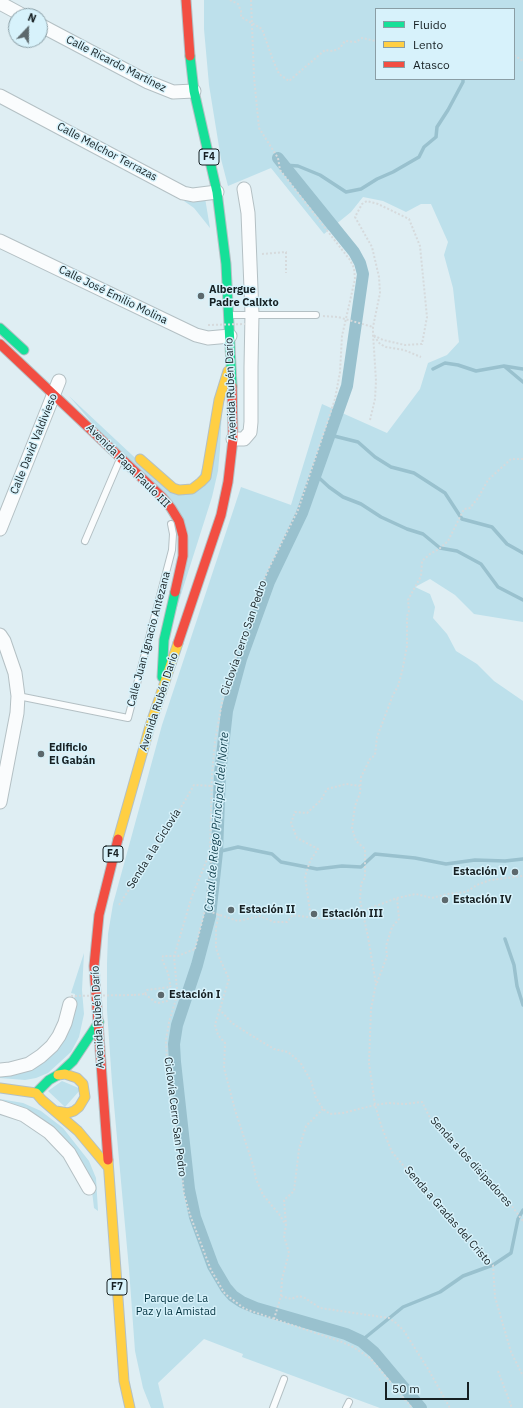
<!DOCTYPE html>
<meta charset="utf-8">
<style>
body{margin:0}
#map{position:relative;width:523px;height:1408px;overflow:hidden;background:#dfeef3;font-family:"IBM Plex Sans",sans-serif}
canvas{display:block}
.legend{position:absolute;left:375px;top:8px;width:140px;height:72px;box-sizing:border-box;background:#d7f2fb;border:1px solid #8a9ea5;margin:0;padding:5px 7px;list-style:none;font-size:12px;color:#162023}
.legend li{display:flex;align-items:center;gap:8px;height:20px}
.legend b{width:20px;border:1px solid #8a9ea5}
.north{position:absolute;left:8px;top:8px;width:40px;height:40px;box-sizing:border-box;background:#d7f2fb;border:1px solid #8a9ea5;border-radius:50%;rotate:22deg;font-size:11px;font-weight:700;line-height:16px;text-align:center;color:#162023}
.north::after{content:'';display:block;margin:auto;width:14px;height:18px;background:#5c686c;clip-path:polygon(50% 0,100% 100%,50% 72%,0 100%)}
.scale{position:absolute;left:385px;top:1382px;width:84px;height:18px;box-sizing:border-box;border:2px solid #162023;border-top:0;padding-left:5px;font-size:12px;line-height:14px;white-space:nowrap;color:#162023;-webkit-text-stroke:3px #d7f2fb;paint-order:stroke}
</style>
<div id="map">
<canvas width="523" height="1408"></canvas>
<ul class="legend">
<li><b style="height:5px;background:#16e098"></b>Fluido</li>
<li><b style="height:5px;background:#ffcf43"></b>Lento</li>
<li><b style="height:5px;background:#f24e42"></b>Atasco</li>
</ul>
<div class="north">N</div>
<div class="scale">50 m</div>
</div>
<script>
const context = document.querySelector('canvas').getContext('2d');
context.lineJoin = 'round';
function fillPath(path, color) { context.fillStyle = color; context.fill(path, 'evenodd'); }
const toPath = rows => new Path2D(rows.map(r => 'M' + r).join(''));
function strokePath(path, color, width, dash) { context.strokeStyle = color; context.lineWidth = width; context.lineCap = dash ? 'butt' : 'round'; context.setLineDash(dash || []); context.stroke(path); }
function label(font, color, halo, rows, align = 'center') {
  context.font = font + ' "IBM Plex Sans",sans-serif'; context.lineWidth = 3; context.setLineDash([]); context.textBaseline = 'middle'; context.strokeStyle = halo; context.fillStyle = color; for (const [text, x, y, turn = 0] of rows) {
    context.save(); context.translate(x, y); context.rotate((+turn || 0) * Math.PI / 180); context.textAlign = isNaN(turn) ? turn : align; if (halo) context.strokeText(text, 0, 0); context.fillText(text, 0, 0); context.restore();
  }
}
const green = toPath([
 [204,0,523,0,523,622,474,614,455,595,430,579,415,587,430,594,435,607,433,618,447,634,456,651,477,664,494,681,523,701,523,1408,380,1408,242,1357,243,1354,204,1339,158,1383,164,1408,151,1408,143,1388,135,1351,129,1269,112,1083,107,1010,107,963,108,934,113,904,162,725,241,487,291,505,322,404,387,433,420,389,428,363,447,355,459,342,453,288,444,255,448,242,431,204,421,204,406,212,383,201,363,197,351,212,324,234,271,168,228,186,221,159,209,85,204,29],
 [376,9,514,9,514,79,376,79],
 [205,198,210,228,194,208,184,201],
 [69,396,163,484,194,493,222,407,220,449,218,471,212,497,171,626,189,535],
 [84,953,82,990,84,1014,79,1037,71,1052,48,1073,36,1078,25,1080,0,1078,0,1074,20,1073,72,1018,75,994,71,993],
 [62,1081,81,1089,65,1107,48,1091],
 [0,1099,23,1103,41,1111,63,1128,89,1161,96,1178,98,1211,94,1208,92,1191,80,1162,0,1103]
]);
const stream = toPath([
 [283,165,298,166,320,175,346,192,361,189,377,179,393,172,419,157,424,147,436,137,437,127,448,110,463,82,463,79],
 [504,366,523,382],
 [433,369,445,363,458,365,476,371,504,366,523,369],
 [330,435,358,442,375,457,391,467,414,473,445,493,462,519,492,527,507,544,523,553],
 [316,475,329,487,343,497,361,504,381,517,407,529,423,534,440,548,457,551,481,564,498,587,523,600],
 [217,852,238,847,272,854,281,862,317,869,342,866,361,867,375,854,415,858,446,864,475,860,505,861,523,859],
 [505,939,514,965,517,986,523,1005],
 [361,1341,403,1307,440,1292,463,1276,493,1265,511,1253,518,1219,523,1210]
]);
const canal = toPath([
 [278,158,354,252,360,263,363,274,347,386,302,513,269,582,241,659,227,711,220,774,217,852,210,916,197,965,177,1025,174,1044,175,1062,189,1189,195,1217,213,1266,226,1288,233,1296,242,1302,256,1308,346,1334,361,1341,374,1352,421,1408]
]);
const path = toPath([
 [230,0,238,4,241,11,241,17,262,29,273,60,279,74,289,81,325,50,333,51,340,48,345,41,356,42,362,38,376,41],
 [251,0,254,77,259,128,278,158,280,170,350,260,354,268,355,279,342,336,340,372,335,399,298,510,269,568,257,597,224,691,215,741,212,774,210,852,191,899,174,957,177,989,176,999,169,1022,166,1040,168,1084,180,1152,184,1194,190,1215,211,1270,225,1294,245,1309,342,1342,353,1347,370,1358,412,1408],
 [514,55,523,61],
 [262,254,286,252,286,273],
 [323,316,338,317,373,327],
 [374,336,380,344,386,347,404,350,421,357],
 [370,420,375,399,376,381,374,349,373,335,373,327,380,293,379,277,372,247,355,217,362,204,367,201,378,204,409,219,420,246,427,317,422,344,405,345,383,340,373,335],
 [523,459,511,459,488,480,478,498,470,508,464,509,448,541,439,549,430,554,422,561,421,576,408,600,409,611,407,616,407,646,402,672,398,686,393,695,377,737,375,755,370,759,361,777,360,793,355,806,352,828,356,841,365,849,365,877,361,884,360,900,368,937,376,984,371,1009,369,1063,375,1105,382,1128,392,1152,449,1220,493,1265,495,1297,511,1352,523,1376],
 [119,905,169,828,194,785,212,786],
 [205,910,238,921,260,916,274,922,287,922,293,915,325,919,356,918,368,909,397,898,416,894,432,898,447,894,466,892,477,885,490,880,523,876],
 [219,914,216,927,216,948,219,957,229,979,215,1025,218,1035,225,1043,224,1068,235,1110,254,1168,256,1179,263,1195,279,1214,286,1225],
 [311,918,305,877,310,861,318,849,297,838,291,823,295,812,307,813,321,800,327,789,346,784,360,786],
 [195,949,205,910,211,866,211,854],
 [377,983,387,956,386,946,392,927,399,919,397,898],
 [145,994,155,1002,158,1003,167,1001,169,999,171,992,170,984],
 [145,994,147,990,170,987],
 [134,995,145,994],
 [219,1009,232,1023,249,1034,274,1049,288,1052,300,1062,311,1081,316,1098,323,1109,330,1114,343,1113,375,1105,389,1103,405,1104,422,1102,429,1116,449,1134,470,1164,511,1205,523,1221],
 [281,1296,291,1299,299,1296,305,1298,320,1308,389,1318,396,1323,404,1331,428,1369,450,1408],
 [274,1319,281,1296,282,1279,289,1253,284,1236,286,1225,284,1200,294,1191,299,1149,306,1126,323,1109],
 [498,1371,512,1408]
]);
const lane = toPath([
 [232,315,316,315],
 [85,541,120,459],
 [18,696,128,718,172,550,173,534,171,524],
 [273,1408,284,1379],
 [346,1408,349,1402]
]);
const street = toPath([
 [0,3,24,16],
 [40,25,148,82,173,92,194,91],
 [0,96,183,193,193,195,217,192],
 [0,241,196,335,208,338,230,336],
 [233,439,244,439,250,432,251,422,251,367,252,314,248,213,244,189],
 [0,529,59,381],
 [0,635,4,641,15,673,18,696,17,713,0,802],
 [0,1070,10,1069,29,1064,41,1056,52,1046,59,1036,65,1023,70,1004],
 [0,1107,24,1115,49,1132,69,1153,89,1188]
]);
const fast = toPath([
 [190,56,194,91,217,192,226,264,232,386],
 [0,328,24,350],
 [162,677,164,640,175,592],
 [36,1093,49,1080,58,1075,73,1061,99,1022]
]);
const slow = toPath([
 [140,459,173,488,179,490,192,489,201,482,206,477,219,400,228,371],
 [118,839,150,726,178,643],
 [0,1088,36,1093,42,1100,78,1131,108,1167],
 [56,1111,68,1113,74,1111,79,1107,85,1097,83,1084,77,1078,65,1074,58,1075],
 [108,1160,124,1381,130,1408]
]);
const jam = toPath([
 [186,0,190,56],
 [0,344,162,497,171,508,179,521,183,536,183,556,175,592],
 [178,643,221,515,228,482,233,439,232,386],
 [108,1160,94,966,99,915,118,839]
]);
const pathBridge = toPath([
 [208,325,245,324],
 [170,984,168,973,162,959,163,956,178,956,195,949],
 [71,996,134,995]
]);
const markers = [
 [201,296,4,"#5c686c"],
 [41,754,4,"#5c686c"],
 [515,872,4,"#5c686c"],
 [445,900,4,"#5c686c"],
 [231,910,4,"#5c686c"],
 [314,914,4,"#5c686c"],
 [161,995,4,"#5c686c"]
];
const shields = [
 [209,157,20],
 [113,854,20],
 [117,1287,20]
];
const shieldNames = [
 ["F4",209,157],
 ["F4",113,854],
 ["F7",117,1287]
];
const streetNames = [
 ["Calle Ricardo Martínez",116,64,27],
 ["Calle Melchor Terrazas",107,152,28],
 ["Calle José Emilio Molina",113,295,26],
 ["Avenida Rubén Darío",231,389,-92],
 ["Calle David Valdivieso",34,444,-68],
 ["Avenida Papa Paulo III",128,466,45],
 ["Ciclovía Cerro San Pedro",244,638,-71],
 ["Calle Juan Ignacio Antezana",149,639,-75],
 ["Avenida Rubén Darío",159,702,-72],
 ["Senda a la Ciclovía",154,849,-58],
 ["Avenida Rubén Darío",98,1017,-93],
 ["Ciclovía Cerro San Pedro",175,1117,83],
 ["Senda a los disipadores",471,1162,48],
 ["Senda a Gradas del Cristo",448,1216,49]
];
const poiNames = [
 ["Albergue",209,290],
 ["Padre Calixto",209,303],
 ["Edificio",49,748],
 ["El Gabán",49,761],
 ["Estación V",507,872,"right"],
 ["Estación IV",453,900],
 ["Estación II",239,910],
 ["Estación III",322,914],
 ["Estación I",169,995]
];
const parkNames = [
 ["Parque de La",176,1299],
 ["Paz y la Amistad",176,1312]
];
const waterNames = [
 ["Canal de Riego Principal del Norte",217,822,-85]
];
fillPath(green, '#bde0eb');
strokePath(stream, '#99c1ce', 3.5);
strokePath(canal, '#99c1ce', 12);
strokePath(lane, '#b4c0c4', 8);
strokePath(street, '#b4c0c4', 15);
strokePath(fast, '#b4c0c4', 11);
strokePath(slow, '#b4c0c4', 11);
strokePath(jam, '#b4c0c4', 11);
strokePath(path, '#d6dadc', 2, [2, 2]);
strokePath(lane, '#fafcfd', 6);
strokePath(street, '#fafcfd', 13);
strokePath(fast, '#16e098', 9);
strokePath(slow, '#ffcf43', 9);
strokePath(jam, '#f24e42', 9);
strokePath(pathBridge, '#d6dadc', 2, [2, 2]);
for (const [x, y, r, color] of markers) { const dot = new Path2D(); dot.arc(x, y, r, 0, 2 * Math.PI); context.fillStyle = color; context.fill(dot); strokePath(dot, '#d7f2fb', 1.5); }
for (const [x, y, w] of shields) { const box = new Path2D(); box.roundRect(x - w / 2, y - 8, w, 16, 3); context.fillStyle = '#d7f2fb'; context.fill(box); strokePath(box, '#162023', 1); }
label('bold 10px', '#162023', null, shieldNames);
label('11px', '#162023', '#d7f2fb', streetNames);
label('bold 11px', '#162023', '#d7f2fb', poiNames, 'left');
label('11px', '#00313e', '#d7f2fb', parkNames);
label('italic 12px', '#113f4c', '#d7f2fb', waterNames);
</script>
